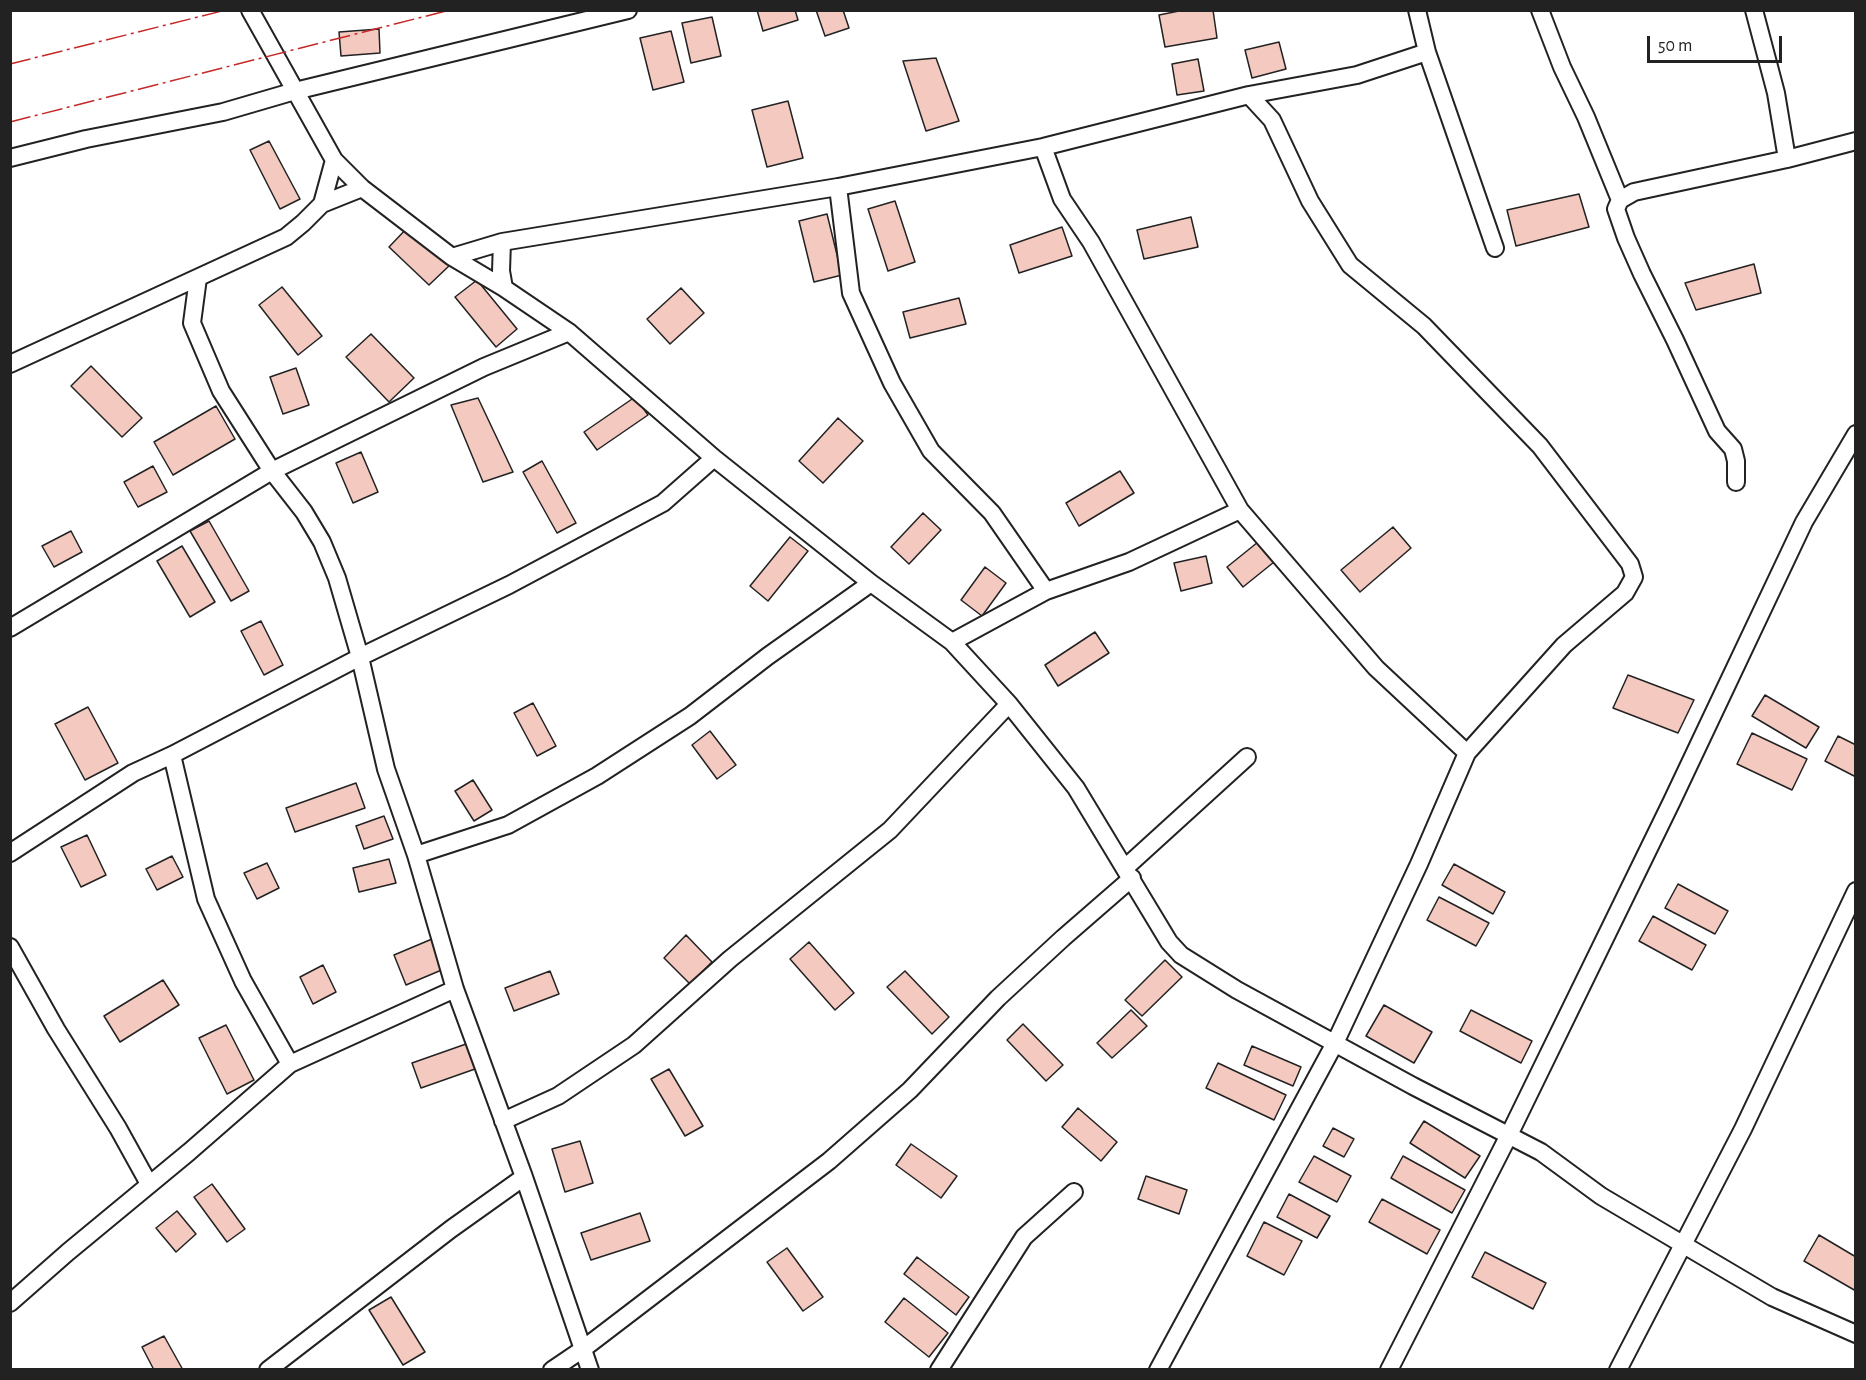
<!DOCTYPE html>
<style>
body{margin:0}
#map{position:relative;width:1866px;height:1380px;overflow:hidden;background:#fff;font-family:"Alegreya Sans",sans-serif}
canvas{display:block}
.frame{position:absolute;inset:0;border:12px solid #222;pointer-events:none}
.scale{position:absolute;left:1647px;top:36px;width:135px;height:27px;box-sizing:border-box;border:3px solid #222;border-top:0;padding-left:8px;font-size:18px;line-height:21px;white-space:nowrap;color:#222;-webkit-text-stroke:4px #fff;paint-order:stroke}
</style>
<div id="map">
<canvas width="1866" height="1380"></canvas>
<div class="frame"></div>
<div class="scale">50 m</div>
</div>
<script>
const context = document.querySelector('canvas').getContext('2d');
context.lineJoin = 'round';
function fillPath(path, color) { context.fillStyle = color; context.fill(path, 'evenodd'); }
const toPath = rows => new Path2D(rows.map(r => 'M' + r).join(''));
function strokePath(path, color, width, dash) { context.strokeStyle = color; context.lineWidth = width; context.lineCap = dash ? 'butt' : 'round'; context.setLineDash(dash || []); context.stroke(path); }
const building = toPath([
 [757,10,795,10,798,20,763,31,757,10],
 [816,10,843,10,849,28,825,36,816,10],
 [1184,10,1213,10,1217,38,1165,47,1159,15,1184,10],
 [712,17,721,56,691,63,682,23,712,17],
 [379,29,380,53,341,56,339,32,379,29],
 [671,31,684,82,653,90,640,38,671,31],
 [1279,42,1286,69,1252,78,1245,50,1279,42],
 [936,58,959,121,926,131,903,61,936,58],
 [1198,59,1204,91,1177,95,1172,64,1198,59],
 [788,101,803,158,767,167,752,110,788,101],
 [269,141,300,199,280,209,250,150,269,141],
 [1579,194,1589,227,1516,246,1507,210,1579,194],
 [895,201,915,262,888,271,868,209,895,201],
 [827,214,842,275,814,282,799,221,827,214],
 [1191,217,1198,247,1144,259,1137,230,1191,217],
 [409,226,450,265,429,285,389,247,409,226],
 [1062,227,1072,256,1019,273,1010,245,1062,227],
 [1754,264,1761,293,1696,310,1685,283,1754,264],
 [477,280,517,329,496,347,455,297,477,280],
 [282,287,322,336,298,355,259,305,282,287],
 [681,288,704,313,670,344,647,319,681,288],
 [959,298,966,324,910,338,903,312,959,298],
 [371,334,414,378,389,402,346,357,371,334],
 [91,366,142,418,122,437,71,386,91,366],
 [296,368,309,405,283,414,270,377,296,368],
 [635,397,648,415,597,450,584,432,635,397],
 [478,398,513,472,483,482,451,405,478,398],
 [216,406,235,439,173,475,154,442,216,406],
 [838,418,863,441,823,483,799,461,838,418],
 [361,452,378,492,353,503,336,463,361,452],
 [542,461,576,523,557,533,523,472,542,461],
 [153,466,167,492,138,507,124,482,153,466],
 [1120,471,1134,493,1079,526,1066,503,1120,471],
 [923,513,941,530,909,564,891,547,923,513],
 [209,521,249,591,231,601,190,531,209,521],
 [1393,527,1411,548,1360,592,1341,570,1393,527],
 [71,531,82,552,54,567,42,546,71,531],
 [790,537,808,551,768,601,750,586,790,537],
 [1263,538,1279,558,1243,587,1227,567,1263,538],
 [182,546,215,602,190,617,157,561,182,546],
 [1206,556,1212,583,1181,591,1174,563,1206,556],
 [985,567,1006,583,982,616,961,600,985,567],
 [261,621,283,665,264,675,241,631,261,621],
 [1095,632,1109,653,1058,686,1045,665,1095,632],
 [1628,675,1694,700,1678,733,1613,708,1628,675],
 [1765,695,1819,727,1806,748,1752,716,1765,695],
 [533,703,556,746,537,756,514,713,533,703],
 [88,707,118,763,85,780,55,724,88,707],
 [710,731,736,765,717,779,692,745,710,731],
 [1752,733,1807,759,1792,790,1737,764,1752,733],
 [1838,736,1856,745,1856,777,1825,761,1838,736],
 [473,780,492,810,474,821,455,791,473,780],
 [356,783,365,808,295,832,286,808,356,783],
 [384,816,393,839,364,849,356,826,384,816],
 [87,835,106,875,81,887,61,847,87,835],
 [172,856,183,877,157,890,146,869,172,856],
 [389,859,396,883,359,892,353,868,389,859],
 [267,863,279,888,257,899,244,873,267,863],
 [1454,864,1505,892,1493,914,1442,885,1454,864],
 [1678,884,1728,911,1715,934,1665,908,1678,884],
 [1439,897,1489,923,1476,946,1427,920,1439,897],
 [1653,916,1706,945,1692,970,1639,941,1653,916],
 [686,935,712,962,690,984,664,958,686,935],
 [432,939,444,969,406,985,394,955,432,939],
 [809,942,854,993,835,1010,790,959,809,942],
 [1165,960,1182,977,1142,1016,1125,1000,1165,960],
 [323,965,336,992,313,1004,300,977,323,965],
 [550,971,559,994,514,1011,505,988,550,971],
 [905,971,949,1017,932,1034,887,987,905,971],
 [163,980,179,1005,120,1042,104,1016,163,980],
 [1384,1005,1432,1032,1414,1063,1366,1036,1384,1005],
 [1131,1010,1147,1026,1112,1058,1097,1043,1131,1010],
 [1471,1010,1532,1041,1521,1063,1460,1031,1471,1010],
 [1023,1024,1063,1065,1046,1081,1007,1040,1023,1024],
 [226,1025,254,1080,227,1094,199,1038,226,1025],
 [466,1044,475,1069,421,1088,412,1063,466,1044],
 [1252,1046,1301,1067,1293,1086,1244,1065,1252,1046],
 [1218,1063,1286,1095,1274,1120,1206,1088,1218,1063],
 [669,1069,703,1126,685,1136,651,1079,669,1069],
 [1078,1108,1117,1142,1101,1161,1062,1127,1078,1108],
 [1424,1121,1480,1156,1465,1178,1410,1143,1424,1121],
 [1333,1128,1354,1139,1344,1157,1323,1146,1333,1128],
 [580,1141,593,1183,565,1192,552,1149,580,1141],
 [911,1144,957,1176,941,1198,896,1165,911,1144],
 [1314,1156,1351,1176,1337,1202,1299,1182,1314,1156],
 [1403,1156,1465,1190,1452,1213,1391,1178,1403,1156],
 [1146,1176,1187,1190,1179,1214,1138,1199,1146,1176],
 [212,1184,245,1229,227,1242,194,1197,212,1184],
 [1289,1194,1330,1216,1317,1238,1277,1217,1289,1194],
 [1382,1199,1440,1230,1427,1254,1369,1222,1382,1199],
 [177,1211,196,1234,176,1252,156,1228,177,1211],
 [640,1213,650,1241,591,1260,581,1233,640,1213],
 [1264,1222,1302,1241,1284,1275,1247,1256,1264,1222],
 [1819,1235,1856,1257,1856,1291,1804,1261,1819,1235],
 [787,1248,823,1297,803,1311,767,1262,787,1248],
 [1485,1252,1546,1283,1533,1309,1472,1277,1485,1252],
 [917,1257,969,1297,956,1315,904,1274,917,1257],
 [391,1297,425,1352,403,1365,369,1310,391,1297],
 [904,1298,948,1333,929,1357,885,1322,904,1298],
 [164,1336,183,1370,154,1370,142,1347,164,1336]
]);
const street = toPath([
 [250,10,334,160,362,188,452,257,504,288,569,332,714,458,871,583,952,642,1009,704,1076,788,1169,942,1181,955,1237,990,1413,1086,1541,1152,1601,1196,1772,1297,1856,1334],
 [1417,10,1427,52,1495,248],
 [1540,10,1562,67,1586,117,1620,200],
 [1754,10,1776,93,1787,159],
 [1043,147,1062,199,1091,242,1240,510,1376,668,1467,753],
 [10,158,86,139,223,112,295,91,628,10],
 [838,187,851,293,892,383,931,451,992,513,1046,591],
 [322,204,362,188],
 [502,242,501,271,504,288],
 [452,257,502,242,838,187,1043,147,1249,95,1357,75,1427,52],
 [198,278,192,323,221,391,272,471,304,512,322,542,337,578,360,657,386,769,416,855,455,989,524,1177,590,1370],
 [10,364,286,237,303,223,322,204,334,160],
 [1736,482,1736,461,1733,449,1717,431,1675,340,1642,274,1626,238,1616,209,1620,200,1634,192,1787,159,1856,141],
 [10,628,272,471,484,367,569,332],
 [952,642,1046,591,1129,562,1240,510],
 [172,755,206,899,243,981,290,1064],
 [10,853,133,773,172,755,360,657,509,585,663,503,714,458],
 [416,855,508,825,597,776,690,716,768,656,871,583],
 [1125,868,1247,757],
 [10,947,56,1029,118,1128,149,1184],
 [503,1121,558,1096,634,1045,730,959,890,830,1009,704],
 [10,1303,68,1252,189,1152,290,1064,455,989],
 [268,1370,451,1229,524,1177],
 [552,1370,583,1349,829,1161,910,1090,998,998,1063,938,1132,878],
 [939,1370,1024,1237,1074,1192],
 [1158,1370,1335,1043,1419,864,1467,753,1564,645,1625,593,1634,577,1630,564,1540,446,1424,326,1350,265,1310,201,1272,120,1249,95],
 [1389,1370,1509,1135,1672,801,1804,522,1856,434],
 [1618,1370,1743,1129,1856,891]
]);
const power = toPath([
 [10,64,226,10],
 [10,122,450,10]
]);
fillPath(building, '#f3c9c0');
strokePath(building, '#222', 1.5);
strokePath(street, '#222', 20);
strokePath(street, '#fff', 16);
strokePath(power, '#c62828', 1.5, [21, 4.5, 3, 4.5]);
</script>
